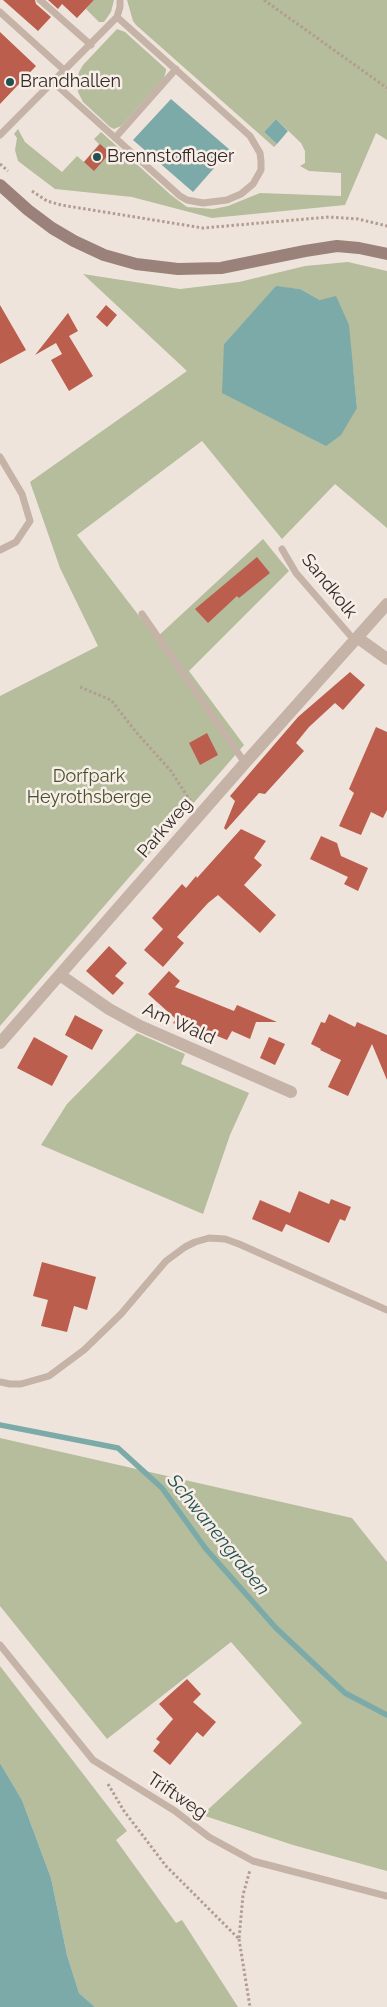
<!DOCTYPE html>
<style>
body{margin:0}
canvas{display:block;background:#efe4db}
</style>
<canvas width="387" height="2007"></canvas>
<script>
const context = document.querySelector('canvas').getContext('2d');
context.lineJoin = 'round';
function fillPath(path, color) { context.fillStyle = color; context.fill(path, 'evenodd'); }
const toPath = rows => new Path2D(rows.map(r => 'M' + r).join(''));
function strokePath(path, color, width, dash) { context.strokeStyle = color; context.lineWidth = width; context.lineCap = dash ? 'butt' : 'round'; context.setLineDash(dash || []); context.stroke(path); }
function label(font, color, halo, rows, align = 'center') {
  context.font = font + ' Raleway,sans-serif'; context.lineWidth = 5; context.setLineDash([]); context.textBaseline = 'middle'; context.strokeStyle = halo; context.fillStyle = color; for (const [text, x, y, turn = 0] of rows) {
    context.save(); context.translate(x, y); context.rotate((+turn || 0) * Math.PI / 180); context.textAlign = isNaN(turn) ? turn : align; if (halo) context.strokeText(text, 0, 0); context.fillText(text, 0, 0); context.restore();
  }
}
const green = toPath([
 [94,0,114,0,111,12,104,22,99,22,86,9],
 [127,0,387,0,387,140,376,133,345,205,212,218,132,197,55,189,18,161,15,150,17,138,14,134,18,129,25,142,62,172,77,156,84,162,99,144,94,139,101,132,171,195,187,207,213,209,228,206,260,193,341,196,341,173,309,171,300,166,305,163,305,151,301,143,276,119,264,132,277,144,274,147,136,25,133,21],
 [117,29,125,32,166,69,166,71,164,78,121,126,114,129,110,127,83,102,78,92,77,82,79,72,83,65],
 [348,262,387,271,387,528,335,484,282,539,202,441,77,535,156,638,263,539,289,571,189,671,244,745,0,1026,0,696,98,646,60,568,30,482,187,371,83,274,180,289,239,282,305,266],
 [276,287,300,289,320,300,353,368,357,408,224,344],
 [137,1033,185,1054,181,1064,249,1093,230,1135,203,1214,41,1145,67,1104],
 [0,1438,352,1518,387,1562,387,1871,293,1845,202,1815,302,1723,231,1642,107,1739,0,1606],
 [0,1666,127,1831,116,1840,176,1923,182,1920,238,2007,95,2007,79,1993,67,1955,51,1878,22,1800,0,1763]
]);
const water = toPath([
 [171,99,230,150,193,192,133,140],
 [276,119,288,131,277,144,264,132],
 [276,286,300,289,320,300,336,296,349,325,357,408,341,435,326,446,222,393,224,344],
 [0,1763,22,1800,51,1878,67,1955,79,1993,95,2007,0,2007]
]);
const stream = toPath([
 [0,1425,118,1448,162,1488,206,1549,276,1628,345,1693,387,1715]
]);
const building = toPath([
 [3,0,35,0,36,4,51,17,38,31],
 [48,0,94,0,77,18,62,4,58,9],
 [0,32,36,66,0,104],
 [100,144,110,153,94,171,84,162],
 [0,305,26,350,0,364],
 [106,305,117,315,107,327,96,317],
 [68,313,78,331,69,336,93,376,69,391,51,360,62,354,56,343,35,355],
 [257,557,270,573,239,598,237,596,208,623,195,609],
 [350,672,365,685,343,710,335,703,309,727,296,743,304,751,265,794,259,793,226,830,224,828,235,801,230,796,298,717],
 [376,727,387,732,387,810,383,818,371,812,361,835,339,826,354,793,349,789],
 [207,733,218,755,200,765,189,743],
 [241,829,266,841,254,858,262,865,244,885,276,915,260,933,218,895,208,903,177,937,184,943,163,967,144,950,163,929,152,918,182,884,186,888,196,876,197,878],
 [321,836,337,843,341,856,368,868,358,891,344,884,348,877,310,859],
 [109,946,127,963,115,976,124,983,113,995,86,971],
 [169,971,180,981,175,987,234,1011,237,1005,277,1022,256,1022,250,1039,232,1031,227,1040,210,1033,208,1038,173,1023,176,1019,148,994],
 [329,1014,355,1027,357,1022,387,1035,387,1080,372,1044,348,1096,328,1087,341,1060,320,1050,321,1049,311,1044,321,1022,325,1023],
 [75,1015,103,1030,92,1050,65,1035],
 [34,1037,68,1056,52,1086,17,1068],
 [269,1037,285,1044,275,1065,260,1058],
 [299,1191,329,1204,331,1199,351,1207,345,1221,340,1219,329,1243,286,1224,282,1232,252,1219,260,1200,290,1213],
 [42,1262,96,1277,87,1310,74,1306,67,1332,41,1326,48,1300,33,1296],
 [187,1679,201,1694,193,1702,216,1722,203,1737,197,1732,170,1765,153,1751,160,1742,156,1739,173,1719,159,1704]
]);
const path = toPath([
 [264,0,387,88],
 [0,164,8,171],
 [32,191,47,201,61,205,203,228,329,217,358,219,387,226],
 [80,687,111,700,136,732,171,771,191,802],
 [108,1784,124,1811,166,1866,239,1939,243,1895,250,1870],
 [239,1939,250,2007]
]);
const lane = toPath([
 [40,0,91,45],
 [0,12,64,70],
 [53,82,180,196,187,200,203,203,227,200,241,194,253,184,261,170,261,161,260,153,250,136,117,17],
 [0,135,117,17,120,7,120,0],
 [115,138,176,69],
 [0,457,22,494,30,521,16,542,0,550],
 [282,549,296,573,355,641],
 [142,614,245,763],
 [0,1382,10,1384,21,1384,49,1376,84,1350,121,1314,166,1261,185,1247,195,1242,209,1238,225,1239,239,1244,387,1310],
 [0,1645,93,1760,175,1811,209,1837,253,1861,387,1896]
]);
const street = toPath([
 [358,638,387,659],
 [60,975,109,1009,140,1026,291,1092],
 [0,1043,245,763,387,604]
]);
const secondary = toPath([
 [0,185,28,210,52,228,74,241,104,255,136,264,178,269,221,268,305,251,337,246,359,248,387,254]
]);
const markers = [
 [10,82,5,"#215251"],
 [97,157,5,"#215251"]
];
const poiNames = [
 ["Brandhallen",20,82],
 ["Brennstofflager",107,157]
];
const streetNames = [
 ["Sandkolk",329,586,51],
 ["Parkweg",165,828,-49],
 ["Am Wald",179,1024,24],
 ["Triftweg",177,1796,34]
];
const parkNames = [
 ["Dorfpark",89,777],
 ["Heyrothsberge",89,798]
];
const waterNames = [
 ["Schwanengraben",218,1535,51]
];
fillPath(green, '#b5bd9c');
fillPath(water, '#7caaa8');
strokePath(stream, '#7caaa8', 5.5);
fillPath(building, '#bc5e4d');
strokePath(path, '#b29d92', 3, [2.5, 2.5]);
strokePath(lane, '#c6b3a8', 7);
strokePath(street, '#c6b3a8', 12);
strokePath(secondary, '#9a827a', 12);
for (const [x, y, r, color] of markers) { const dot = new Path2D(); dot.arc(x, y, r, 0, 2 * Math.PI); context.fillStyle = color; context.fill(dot); strokePath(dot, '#f7eee7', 2); }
label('18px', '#342a28', '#f7eee7', poiNames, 'left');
label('18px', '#342a28', '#f7eee7', streetNames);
label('18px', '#46502d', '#f7eee7', parkNames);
label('italic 19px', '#215251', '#f7eee7', waterNames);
</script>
